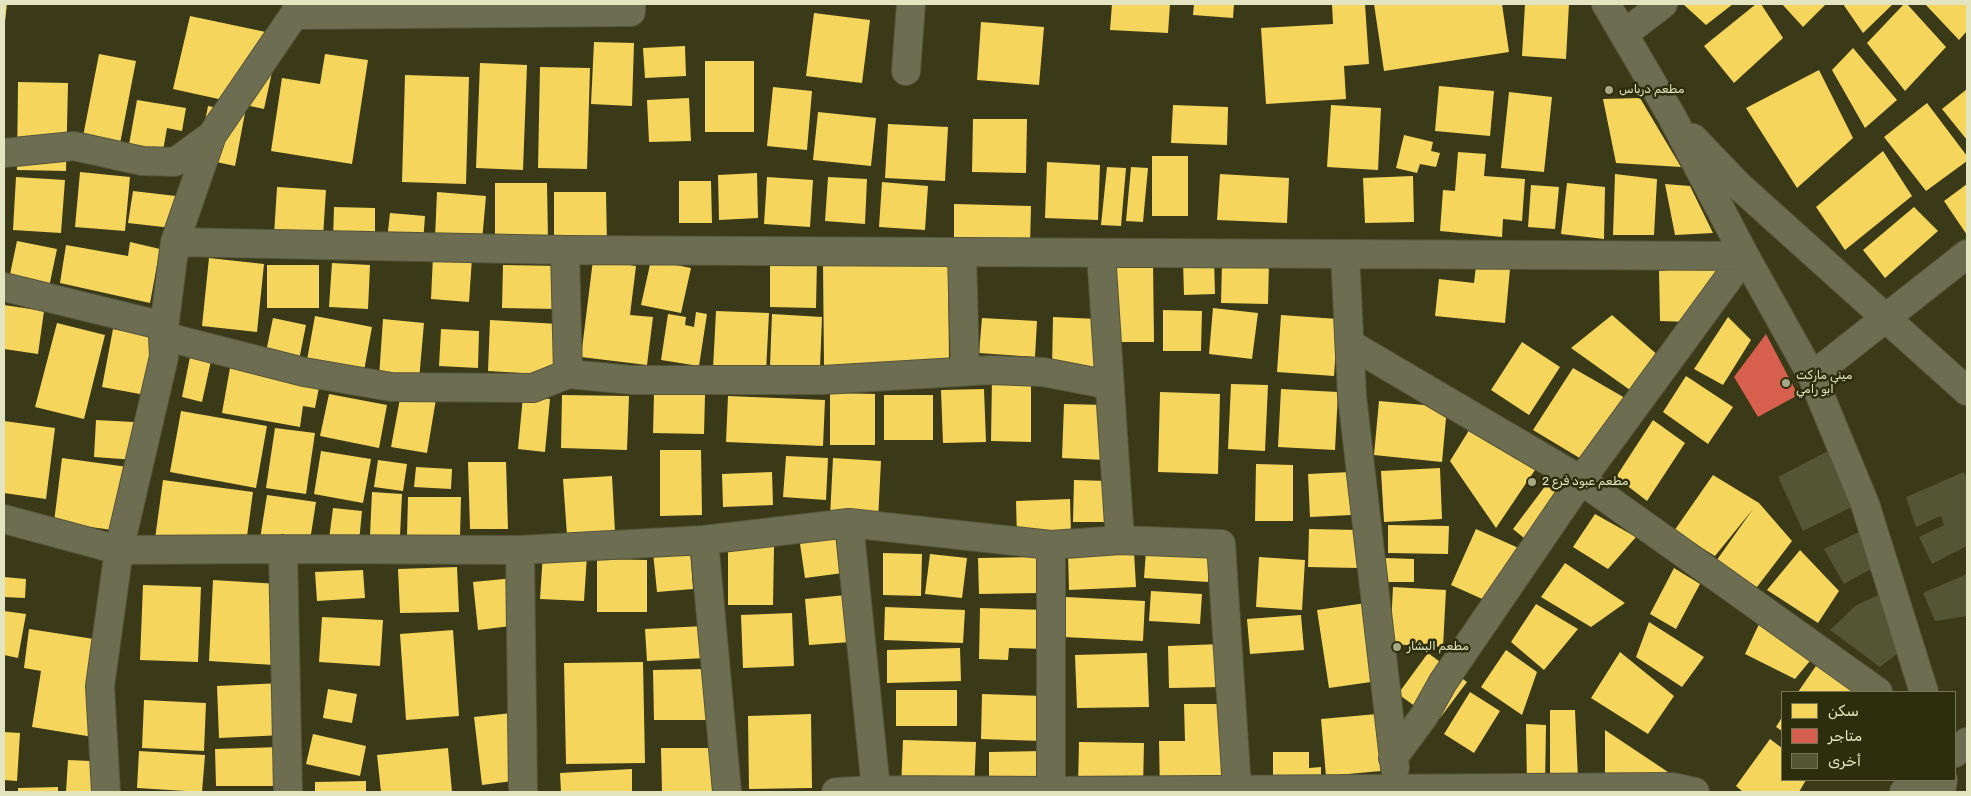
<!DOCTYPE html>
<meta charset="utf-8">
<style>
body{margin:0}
#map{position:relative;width:1971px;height:796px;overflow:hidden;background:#3a3a18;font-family:Rubik,Cairo,sans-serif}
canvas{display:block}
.frame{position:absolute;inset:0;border:5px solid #e2e5bf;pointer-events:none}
.legend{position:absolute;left:1781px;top:691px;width:175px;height:90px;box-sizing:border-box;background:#2d2e0d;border:1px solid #757754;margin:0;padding:6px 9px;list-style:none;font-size:15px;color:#e2e5bf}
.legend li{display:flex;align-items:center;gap:10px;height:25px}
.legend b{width:25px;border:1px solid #757754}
</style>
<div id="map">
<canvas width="1971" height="796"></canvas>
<div class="frame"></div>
<ul class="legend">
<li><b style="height:14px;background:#f6d55c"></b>سكن</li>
<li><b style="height:14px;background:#d6604d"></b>متاجر</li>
<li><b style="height:14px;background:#545534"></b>أخرى</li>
</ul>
</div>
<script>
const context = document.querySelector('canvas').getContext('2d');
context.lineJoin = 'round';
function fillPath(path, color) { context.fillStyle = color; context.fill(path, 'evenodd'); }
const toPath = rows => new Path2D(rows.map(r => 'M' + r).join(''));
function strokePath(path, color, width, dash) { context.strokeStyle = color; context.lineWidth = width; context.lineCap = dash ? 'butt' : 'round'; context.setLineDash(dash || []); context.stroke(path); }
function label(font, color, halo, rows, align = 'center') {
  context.font = font + ' Rubik,Cairo,sans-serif'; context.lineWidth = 5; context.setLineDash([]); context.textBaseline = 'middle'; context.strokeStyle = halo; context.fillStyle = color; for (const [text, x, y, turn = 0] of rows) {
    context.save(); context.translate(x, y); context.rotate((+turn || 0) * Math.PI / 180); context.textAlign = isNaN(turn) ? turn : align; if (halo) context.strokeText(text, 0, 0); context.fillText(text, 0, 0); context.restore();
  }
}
const homes = toPath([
 [4,4,7,4,5,22,4,22],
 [1112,4,1170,4,1168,33,1110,30],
 [1194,4,1234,4,1233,18,1193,15],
 [1332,4,1365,4,1369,64,1344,66,1346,99,1266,104,1261,28,1333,24],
 [1374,4,1502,4,1509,52,1384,71],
 [1525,4,1569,4,1566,59,1522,56],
 [1683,4,1733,4,1706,25],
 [1756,4,1761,4,1783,38,1734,83,1704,46],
 [1782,4,1826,4,1803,27],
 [1843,4,1893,4,1863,33],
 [1904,4,1907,4,1946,47,1905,91,1867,43],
 [1925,4,1967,4,1967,31,1959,40],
 [814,13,870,20,862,83,806,76],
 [190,16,280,35,264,109,173,89],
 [981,22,1044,27,1039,85,977,80],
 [594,42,634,43,632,106,591,104],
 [685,46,686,76,645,78,643,48],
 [1853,48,1897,100,1865,128,1832,70],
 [99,54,136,61,117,159,80,152],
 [325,54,368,60,352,164,271,151,282,78,320,84],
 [705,61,754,61,754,132,705,132],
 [480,63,527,65,523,170,476,168],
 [540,67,590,68,587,169,538,168],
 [1819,70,1853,138,1797,188,1746,108],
 [405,75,469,77,466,184,402,182],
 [18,82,68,83,66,171,17,170],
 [1439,86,1494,91,1490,136,1435,131],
 [773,87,812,91,807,150,767,146],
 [1967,89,1967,140,1942,109],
 [1509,92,1552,97,1544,172,1501,168],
 [689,98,691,141,649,142,647,100],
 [1640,98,1681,167,1616,163,1603,99],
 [137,100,186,108,182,131,167,128,162,156,128,150],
 [1927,103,1967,156,1967,161,1926,191,1884,137],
 [1173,105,1228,107,1227,145,1171,143],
 [1331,105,1381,108,1378,170,1327,167],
 [208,106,245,113,235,166,198,158],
 [818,112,876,118,871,166,813,160],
 [973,119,1027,119,1026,173,972,172],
 [888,124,948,127,945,181,885,178],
 [1404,135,1433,142,1431,151,1440,153,1436,167,1420,164,1417,173,1396,168],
 [1883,151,1912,196,1845,250,1816,207],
 [1458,152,1486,154,1484,176,1525,179,1522,221,1503,219,1502,237,1440,231,1443,190,1455,191],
 [1152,156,1188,156,1188,216,1152,216],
 [1047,162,1100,165,1098,220,1045,218],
 [1107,167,1126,168,1121,226,1101,225],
 [1131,167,1148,168,1143,222,1126,221],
 [80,172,130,177,125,231,75,227],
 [757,173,758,218,719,220,718,175],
 [1220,174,1289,178,1287,223,1217,220],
 [1615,174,1657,179,1654,235,1613,235],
 [1413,176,1414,222,1365,223,1363,178],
 [16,177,65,180,61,233,13,230],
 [767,177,813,180,810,227,764,224],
 [828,177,867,179,865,224,825,221],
 [679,181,711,181,712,223,679,223],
 [882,182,928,186,925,230,879,227],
 [495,183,547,183,548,240,495,241],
 [1567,183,1605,187,1604,239,1561,234],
 [1665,184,1690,186,1713,233,1675,235],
 [1967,184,1967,235,1944,201],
 [1531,185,1559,187,1555,229,1528,227],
 [277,187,326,190,323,237,274,235],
 [133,191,176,196,172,228,128,223],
 [437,192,486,196,482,241,435,238],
 [554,192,606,192,607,246,554,246],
 [954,204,1031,206,1030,246,954,244],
 [334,207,375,208,375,241,333,240],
 [1914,207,1938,231,1885,278,1863,250],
 [390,213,425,216,423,243,387,240],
 [17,241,57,249,48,292,8,284],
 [130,242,160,249,150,303,60,283,66,245,128,256],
 [433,256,472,258,469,302,431,299],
 [209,258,264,264,257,332,202,326],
 [770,258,817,259,816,308,770,307],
 [948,259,949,365,824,366,823,261],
 [1214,259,1215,294,1184,295,1183,260],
 [593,260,636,266,630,315,653,317,647,365,581,357],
 [651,260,691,268,681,313,641,305],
 [1112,262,1153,262,1154,342,1113,342],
 [1222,262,1269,262,1268,304,1221,303],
 [332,263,370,265,368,309,329,307],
 [267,265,319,265,319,308,267,308],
 [503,265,558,266,557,309,502,308],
 [1725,265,1689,322,1660,321,1659,271],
 [1476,266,1510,269,1505,323,1435,316,1439,279,1474,283],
 [4,305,44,311,38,354,4,349],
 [1213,308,1258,313,1252,359,1209,354],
 [1163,310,1202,311,1201,351,1163,351],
 [716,311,769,313,766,372,713,369],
 [696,312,707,314,699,366,661,360,668,314,686,317,685,325,694,327],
 [772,314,822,317,820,368,770,365],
 [1281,315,1338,319,1334,376,1277,372],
 [1612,315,1660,357,1637,395,1571,348],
 [315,316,372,327,364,371,307,360],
 [1053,317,1098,319,1096,370,1052,368],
 [1728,317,1751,340,1723,385,1694,369],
 [273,318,306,325,299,360,266,352],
 [982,318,1037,321,1035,357,979,353],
 [383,319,424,323,419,380,379,377],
 [490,320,558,324,556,375,488,371],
 [57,323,105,335,84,419,35,407],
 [113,329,167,339,156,397,102,387],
 [441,329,479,331,478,368,439,366],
 [1522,342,1560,367,1529,415,1491,390],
 [191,352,212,356,202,402,182,397],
 [231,362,321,377,315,408,303,406,300,427,222,413],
 [1573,368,1632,402,1588,463,1533,430],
 [1686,376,1733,407,1708,444,1663,412],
 [992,377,1031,378,1031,442,991,441],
 [1231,384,1268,385,1265,451,1228,449],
 [984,389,986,442,943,443,941,390],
 [1281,389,1338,392,1335,450,1278,447],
 [1160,392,1220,394,1218,474,1158,472],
 [401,393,436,399,427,453,391,447],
 [830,393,875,394,875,445,830,445],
 [329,394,387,405,379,448,320,436],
 [654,394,705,395,704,434,653,433],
 [562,395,629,396,627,450,561,448],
 [884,395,933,395,933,440,884,440],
 [523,396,550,399,545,452,518,449],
 [728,396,825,400,823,446,726,442],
 [1379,401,1447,407,1442,462,1374,455],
 [1064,404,1107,405,1105,460,1062,458],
 [181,411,267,426,256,488,170,472],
 [96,420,152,423,150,461,94,457],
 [1653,420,1685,443,1647,501,1616,477],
 [4,421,55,428,46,499,4,493],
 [1471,427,1537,467,1496,528,1450,461],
 [275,428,315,433,306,494,266,488],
 [660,450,701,450,702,515,660,516],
 [321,451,371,459,363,503,314,494],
 [786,456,828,458,826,500,783,497],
 [62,458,135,468,127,532,54,522],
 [833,458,881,461,878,520,830,517],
 [378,460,407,464,403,491,374,487],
 [468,462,506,462,508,529,470,529],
 [1256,464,1293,465,1293,521,1255,521],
 [416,467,452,469,451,489,414,487],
 [1440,468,1442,519,1384,522,1381,471],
 [772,472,773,505,723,507,722,474],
 [1350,472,1352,515,1310,517,1308,474],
 [1713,475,1759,503,1792,541,1757,587,1714,564,1753,509,1715,556,1674,531],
 [612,476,615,532,567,535,563,479],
 [163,480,253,492,245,551,155,539],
 [1074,480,1108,481,1107,522,1073,522],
 [1546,485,1572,503,1540,551,1513,529],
 [372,492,402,494,400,536,370,535],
 [267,495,316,502,309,547,260,539],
 [408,497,461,497,460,537,407,536],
 [1070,499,1071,535,1017,537,1016,501],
 [333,508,362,511,359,542,329,539],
 [1595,514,1636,537,1608,569,1573,547],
 [1388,525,1449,526,1448,554,1388,553],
 [1309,529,1359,530,1358,568,1308,567],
 [1476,529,1523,550,1498,606,1451,585],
 [838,532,843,573,805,578,799,537],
 [728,546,774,547,773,605,728,605],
 [690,549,693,589,657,592,653,552],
 [1800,550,1839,591,1818,623,1767,590],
 [1134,551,1136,587,1069,590,1068,553],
 [1146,551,1210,555,1208,582,1144,578],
 [543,553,587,555,584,601,540,599],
 [883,553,922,554,921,596,883,595],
 [930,554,967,558,962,598,925,594],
 [1038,557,1038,593,979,594,978,558],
 [1259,557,1305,560,1302,610,1256,607],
 [1386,558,1414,559,1414,582,1386,582],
 [597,559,647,560,647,612,597,612],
 [1565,563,1625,603,1591,627,1541,597],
 [457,567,459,612,400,613,398,569],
 [1674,568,1700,584,1676,629,1650,614],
 [363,570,365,598,317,601,315,572],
 [4,577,26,579,25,598,4,597],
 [514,578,519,625,478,630,473,582],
 [213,580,279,584,274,665,209,661],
 [143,585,201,587,198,662,140,660],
 [1393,587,1446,590,1443,647,1390,644],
 [1151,591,1202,594,1200,624,1149,621],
 [846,595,851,642,809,645,805,599],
 [1066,597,1145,601,1143,641,1064,637],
 [1366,603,1378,681,1329,688,1317,610],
 [1536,604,1578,629,1544,670,1511,642],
 [885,607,965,610,963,643,884,640],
 [980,608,1046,610,1045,649,1009,648,1008,660,979,659],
 [4,611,26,614,18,658,4,655],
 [792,613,794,666,743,668,741,615],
 [1301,615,1304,650,1250,654,1247,619],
 [322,617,383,620,380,666,319,662],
 [1649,622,1704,657,1682,687,1636,657],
 [1760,622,1814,656,1795,679,1745,654],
 [704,626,706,658,647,661,645,629],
 [29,629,107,641,93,737,32,727,41,671,24,668],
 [453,630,459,716,406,720,400,634],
 [1221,644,1222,687,1169,688,1168,646],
 [960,648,961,681,887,683,887,650],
 [1506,650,1537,672,1522,715,1481,687],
 [1620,652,1674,696,1648,734,1591,698],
 [1147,653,1149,707,1077,708,1075,655],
 [1428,653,1467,682,1437,722,1398,694],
 [643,662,645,763,566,764,564,663],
 [1818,663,1864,692,1798,692],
 [708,669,708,720,654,720,653,670],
 [282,683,284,735,219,738,217,686],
 [328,689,357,694,352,723,323,718],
 [896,690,957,690,957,726,896,726],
 [1470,692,1500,711,1474,753,1444,734],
 [982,694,1043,696,1042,741,981,739],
 [144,700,206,703,204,751,142,748],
 [1184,704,1225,704,1226,792,1160,792,1159,741,1185,741],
 [1550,710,1575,710,1578,779,1550,778],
 [521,712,528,779,482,785,474,717],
 [811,714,812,788,749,789,748,716],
 [1377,714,1381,771,1326,776,1321,719],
 [1782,717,1782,731,1776,727],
 [1526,724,1546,725,1545,786,1527,785],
 [1605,730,1668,772,1659,786,1605,788],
 [4,732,20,733,17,781,4,780],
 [313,734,366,746,360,776,306,764],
 [1770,739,1782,748,1782,780,1806,780,1799,792,1743,792,1736,786],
 [903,740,976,742,974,792,901,789],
 [1079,742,1144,743,1143,788,1078,786],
 [282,747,283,786,216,786,215,749],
 [448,748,452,792,381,792,377,755],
 [661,748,715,748,715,792,662,792],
 [139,751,205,755,202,792,137,788],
 [1044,751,1044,792,989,792,989,752],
 [1273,752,1309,752,1309,768,1321,767,1321,792,1273,792],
 [68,760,113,762,111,792,66,792],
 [632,769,632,792,561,792,560,773],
 [366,781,366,792,315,792,315,782],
 [58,787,58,792,18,792,18,788]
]);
const shops = toPath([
 [1766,334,1798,395,1758,417,1734,377]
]);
const building = toPath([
 [1828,451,1858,504,1803,531,1778,477],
 [1964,472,1967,478,1967,546,1932,564,1919,537,1944,525,1941,516,1916,527,1906,497],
 [1865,529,1878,565,1844,584,1824,549],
 [1967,574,1967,616,1935,621,1923,593],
 [1880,594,1902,650,1880,667,1830,630,1855,606]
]);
const minor = toPath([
 [1606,4,1671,115,1745,256,1812,376,1865,504,1924,692],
 [294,15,631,12,631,4],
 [1624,34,1663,4],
 [906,71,911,4],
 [1693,138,1739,186,1967,391],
 [4,153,74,146,142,161,175,162,212,135],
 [175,242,565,250,1745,256],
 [962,252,965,371],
 [1101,253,1120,540],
 [1345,254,1352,396,1395,768],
 [4,287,164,326],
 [163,336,304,372,391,387,533,388,568,374,565,250],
 [1350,344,1581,480,1878,692],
 [568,374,632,380,823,380,991,370,1043,372,1110,385],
 [1812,376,1967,254],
 [4,519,119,550,283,549,520,550,704,540,849,523,1051,545,1120,540,1221,544,1237,789],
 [849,523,876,790],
 [704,540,727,792],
 [1051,545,1051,792],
 [283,549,288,792],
 [520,550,523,792],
 [1393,758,1424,716,1443,682,1581,480,1745,256],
 [106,792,100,686,119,550,164,357,163,336,175,242,212,135,294,15,299,4],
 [836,792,876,790,1052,791,1672,787,1695,792]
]);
const tertiary = toPath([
 [1955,753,1967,742],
 [1904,792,1921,780],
 [1941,792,1943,780]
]);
const markers = [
 [1609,90,5,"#a7a985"],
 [1786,383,5,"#a7a985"],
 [1532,482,5,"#a7a985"],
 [1397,647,5,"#a7a985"]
];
const poiNames = [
 ["مطعم درباس",1619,90],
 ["ميني ماركت",1796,376],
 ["ابو رامي",1796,390],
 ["مطعم عبود فرع 2",1542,482],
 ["مطعم البشار",1407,647]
];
fillPath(homes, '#f6d55c');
fillPath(shops, '#d6604d');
fillPath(building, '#545534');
strokePath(minor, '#54553a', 30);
strokePath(tertiary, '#54553a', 30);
strokePath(minor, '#6d6e51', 28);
strokePath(tertiary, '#6d6e51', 28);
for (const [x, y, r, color] of markers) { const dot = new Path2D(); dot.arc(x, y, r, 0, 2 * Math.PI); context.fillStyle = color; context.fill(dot); strokePath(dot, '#2d2e0d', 2); }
label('12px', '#e2e5bf', '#2d2e0d', poiNames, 'left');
</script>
